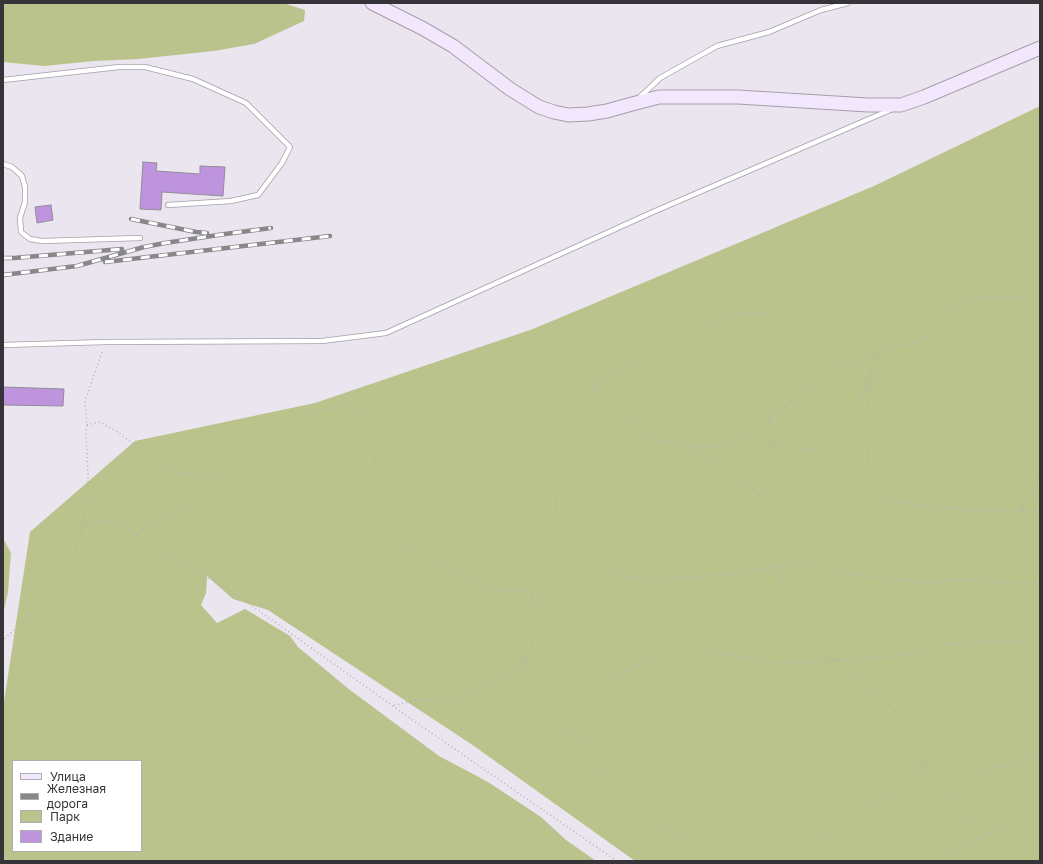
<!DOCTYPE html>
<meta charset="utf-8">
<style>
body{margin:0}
#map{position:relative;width:1043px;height:864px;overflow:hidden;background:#eae5ef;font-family:"Golos Text",sans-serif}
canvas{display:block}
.frame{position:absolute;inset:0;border:4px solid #363438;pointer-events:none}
.legend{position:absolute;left:12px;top:760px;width:130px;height:92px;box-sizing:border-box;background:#fff;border:1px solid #afaeaf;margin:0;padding:5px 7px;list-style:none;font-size:12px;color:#363438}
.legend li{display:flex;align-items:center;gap:8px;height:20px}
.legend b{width:20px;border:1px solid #afaeaf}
</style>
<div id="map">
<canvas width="1043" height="864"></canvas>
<div class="frame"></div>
<ul class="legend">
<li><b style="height:5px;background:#f3e7fd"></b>Улица</li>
<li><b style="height:5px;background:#89868c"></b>Железная дорога</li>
<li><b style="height:11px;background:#bac38b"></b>Парк</li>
<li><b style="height:11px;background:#bf94df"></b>Здание</li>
</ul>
</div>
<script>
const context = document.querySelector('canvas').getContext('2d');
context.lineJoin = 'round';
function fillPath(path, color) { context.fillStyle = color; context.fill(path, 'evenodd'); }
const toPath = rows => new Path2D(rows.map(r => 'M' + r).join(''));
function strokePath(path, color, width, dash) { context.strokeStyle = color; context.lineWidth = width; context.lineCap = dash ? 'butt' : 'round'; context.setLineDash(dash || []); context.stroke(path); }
const green = toPath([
 [3,3,283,3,305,10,304,21,254,44,214,51,138,59,94,61,44,66,3,62],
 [1040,106,1040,861,635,861,474,746,268,610,233,599,207,576,206,593,201,605,217,623,245,609,290,636,298,647,350,690,439,756,488,782,541,817,566,840,596,861,3,861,3,708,30,532,135,441,315,403,533,329,874,186],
 [13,761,141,761,141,851,13,851],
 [3,538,11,553,8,592,3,614]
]);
const building = toPath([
 [143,162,157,163,156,171,200,174,200,166,225,167,223,196,162,192,161,210,140,209,143,162],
 [51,205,53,220,37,223,35,207,51,205],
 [3,387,64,389,63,406,3,405,3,387]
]);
const path = toPath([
 [1040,296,980,297,955,307,940,319,931,335,918,342,894,346,879,354,872,366,869,385,866,435,870,483,885,498,908,504,968,510,1040,510],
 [592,387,653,439],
 [87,425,100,422,116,431,145,453,176,472,204,478,234,471,257,460,270,439,287,418,348,404,368,413,373,431,375,468,381,512,406,544,464,575,501,592,525,590,532,593,536,620,532,646,526,659,489,684,455,702,416,700,392,706],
 [771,440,791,450,819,449,847,437,861,399,871,370],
 [681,445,716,447,749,437,768,420,799,395,836,368,879,354],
 [88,494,114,522,234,593,411,719,617,861],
 [759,495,760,550,771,568],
 [1021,510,1039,478,1040,471],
 [81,530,91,522,114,522],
 [136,535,151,522,186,507,204,478],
 [785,566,737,574,654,579,626,577,606,560,611,514,633,462,653,439,680,445,721,467,759,495,769,482,774,455,768,420,784,361,784,336,770,313,746,313,688,329,571,400,560,419,552,454,557,515,532,593,567,618,615,676,686,645,770,664,837,661,867,685,900,715,921,759,947,799],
 [1040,583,1015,584,970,579,925,583,851,574,800,562,785,566,781,577,789,601,793,627,805,644,819,653,837,661,912,654,944,645,981,641,1010,643,1040,639],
 [3,642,4,639,34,612,68,567,76,550,88,500,88,474,86,432,87,425,85,402,94,374,103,350],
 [526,659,525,689,545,717,577,740,598,768,641,810,667,828,672,842,671,861],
 [580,744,605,708,614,683,615,676],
 [668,828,736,861],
 [988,834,965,817,947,799,971,774,995,768,1040,755],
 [793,861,793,860,808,844,891,794,920,773,921,759],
 [938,861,988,834,1040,815]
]);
const lane = toPath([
 [3,80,119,67,145,67,193,79,246,103,290,147,282,163,258,195,231,201,168,205],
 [638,99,660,78,717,46,769,32,821,10,848,3],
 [3,164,12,167,22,176,25,187,25,202,20,218,21,232,30,239,42,241,140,238],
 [3,345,106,342,322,341,386,333,653,212,890,110]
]);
const secondary = toPath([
 [372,3,422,28,453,46,510,89,539,107,554,112,568,115,588,114,607,111,632,104,659,97,738,97,868,105,901,105,924,97,1040,48]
]);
const rail = toPath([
 [131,219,196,232,207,233],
 [3,258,14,258,122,249],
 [105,262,330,236],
 [3,275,77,266,144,247,165,243,225,234,271,228]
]);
fillPath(green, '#bac38b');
fillPath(building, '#bf94df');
strokePath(building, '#928c96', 1);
strokePath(lane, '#a49fa9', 6);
strokePath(secondary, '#a49fa9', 15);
strokePath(path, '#b3afb7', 1.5, [1, 3]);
strokePath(lane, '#fff', 4.5);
strokePath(secondary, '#f3e7fd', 13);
strokePath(rail, '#89868c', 4.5);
strokePath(rail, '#fff', 3, [9]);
</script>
